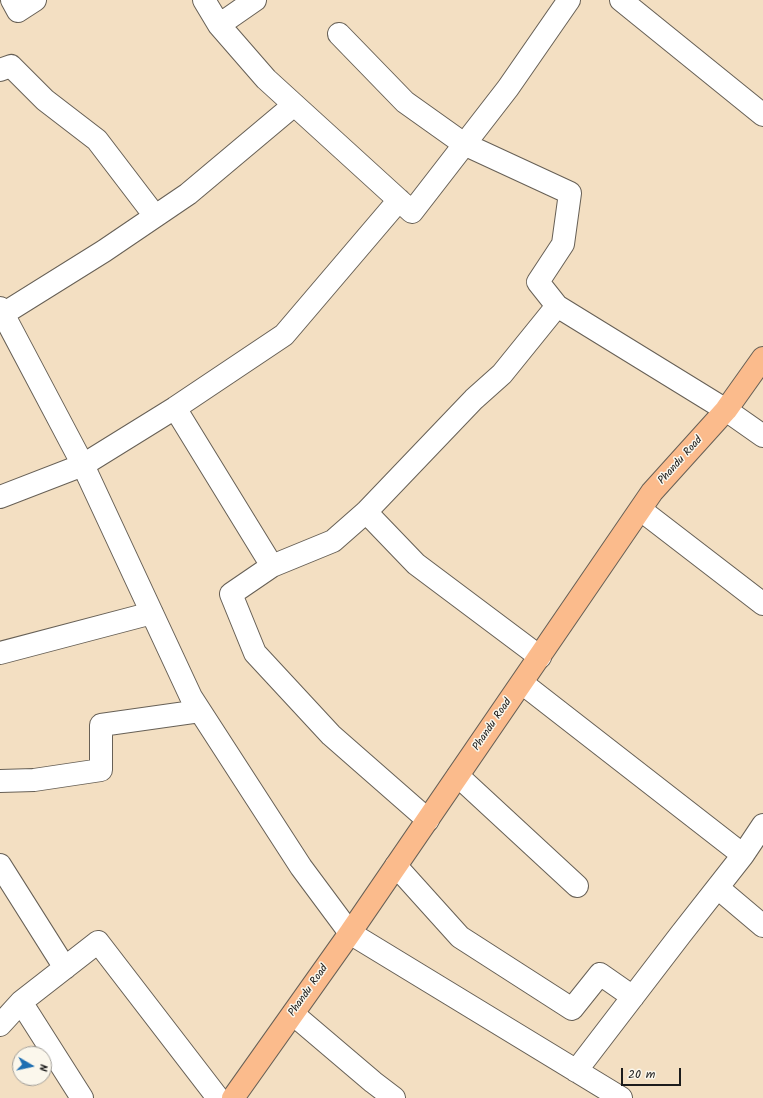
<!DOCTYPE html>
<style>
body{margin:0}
#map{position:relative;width:763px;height:1098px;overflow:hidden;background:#f3dfc2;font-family:Kalam,sans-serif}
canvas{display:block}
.north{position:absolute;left:12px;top:1046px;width:40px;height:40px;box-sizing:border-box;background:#fbf7ec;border:1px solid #a29f99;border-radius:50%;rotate:99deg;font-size:11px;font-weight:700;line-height:16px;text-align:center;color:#1c1c1c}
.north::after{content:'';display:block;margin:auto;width:14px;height:18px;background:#1f6fb2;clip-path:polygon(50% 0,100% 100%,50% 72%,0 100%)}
.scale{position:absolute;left:621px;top:1068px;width:60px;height:18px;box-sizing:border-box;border:2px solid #1c1c1c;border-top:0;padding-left:5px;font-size:12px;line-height:14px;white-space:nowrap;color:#1c1c1c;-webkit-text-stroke:3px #fbf7ec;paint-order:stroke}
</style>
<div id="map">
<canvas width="763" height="1098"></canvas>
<div class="north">N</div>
<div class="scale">20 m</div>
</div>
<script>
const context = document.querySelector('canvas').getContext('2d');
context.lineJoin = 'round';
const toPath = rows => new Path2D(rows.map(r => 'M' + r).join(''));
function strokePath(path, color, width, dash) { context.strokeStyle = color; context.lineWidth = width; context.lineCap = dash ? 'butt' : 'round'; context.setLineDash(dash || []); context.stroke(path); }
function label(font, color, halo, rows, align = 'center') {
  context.font = font + ' Kalam,sans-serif'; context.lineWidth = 3; context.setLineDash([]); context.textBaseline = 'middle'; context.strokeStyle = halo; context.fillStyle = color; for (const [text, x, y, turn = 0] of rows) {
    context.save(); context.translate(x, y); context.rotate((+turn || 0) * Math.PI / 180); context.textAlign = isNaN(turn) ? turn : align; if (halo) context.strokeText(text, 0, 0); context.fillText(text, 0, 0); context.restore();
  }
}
const minor = toPath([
 [12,0,18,11,35,0],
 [204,0,219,25,266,79,412,212,508,88,569,0],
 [621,0,763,115],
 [219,25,255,0],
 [339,34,405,102,464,144,570,193,563,244,538,282,557,306],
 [0,70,11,66,45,100,97,140,155,216],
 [0,308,83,465,191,697,301,867,350,933,621,1098],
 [3,314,104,251,188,194,294,105],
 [175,408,272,566,231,594,255,653,331,735,428,820],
 [0,497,83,465,175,408,284,335,399,200],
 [641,510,763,604],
 [366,512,416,564,540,657],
 [272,566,333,541,366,512,474,399,502,374,557,306,726,410,763,436],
 [0,653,152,613],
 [522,683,743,855,763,825],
 [458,776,577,886],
 [0,781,34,780,101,770,101,725,200,711],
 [0,865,65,968],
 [396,866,460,937,572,1009,600,974,633,997],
 [718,888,763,926],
 [21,1002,98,942,218,1098],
 [293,1014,373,1082,394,1098],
 [0,1025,21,1002,82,1098],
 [576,1071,681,934,743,855]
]);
const major = toPath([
 [233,1098,350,933,652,492,726,410,763,358]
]);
const streetNames = [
 ["Phandu Road",681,461,-48],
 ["Phandu Road",493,725,-56],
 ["Phandu Road",309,991,-55]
];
strokePath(minor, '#676056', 24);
strokePath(major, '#676056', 24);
strokePath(minor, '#fff', 22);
strokePath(major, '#fbbb8c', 22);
label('11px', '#1c1c1c', '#fbf7ec', streetNames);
</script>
